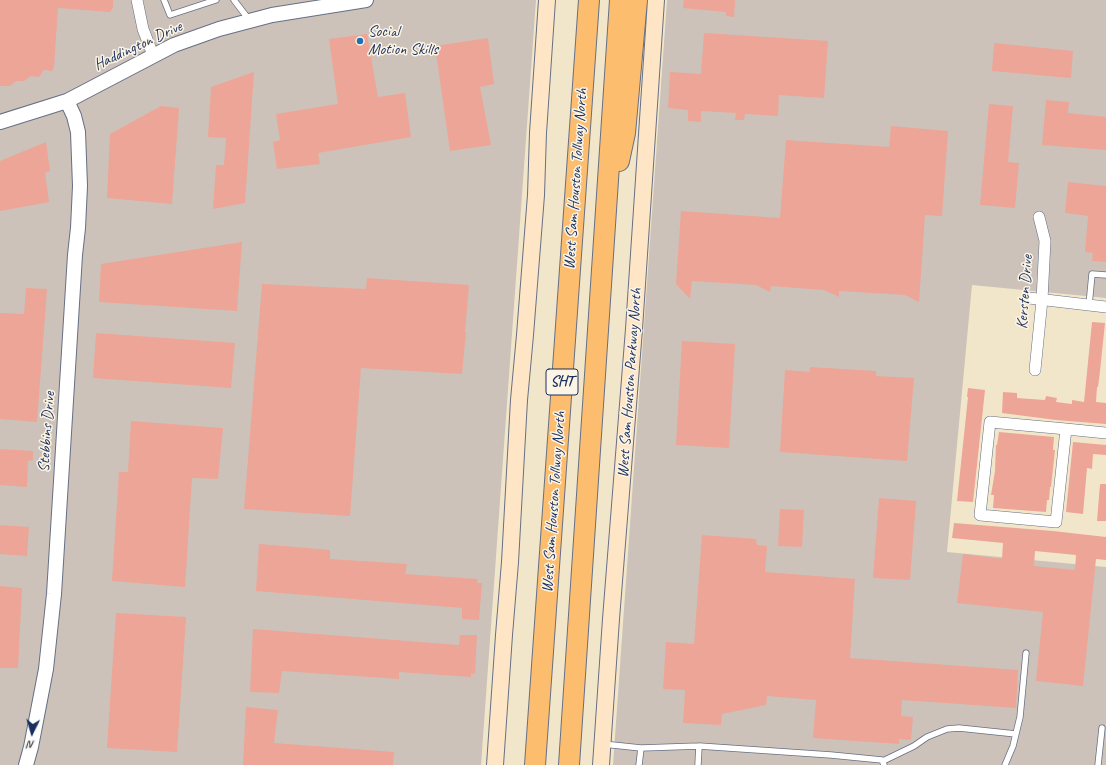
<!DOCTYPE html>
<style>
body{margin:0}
#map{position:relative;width:1106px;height:765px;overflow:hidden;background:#f2e6ca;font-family:Caveat,sans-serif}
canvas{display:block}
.north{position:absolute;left:12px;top:713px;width:40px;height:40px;-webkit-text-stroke:3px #fcf5e5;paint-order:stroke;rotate:185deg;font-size:11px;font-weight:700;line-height:16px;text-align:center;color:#1b2f5e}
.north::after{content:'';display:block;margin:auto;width:14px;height:18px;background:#1b2f5e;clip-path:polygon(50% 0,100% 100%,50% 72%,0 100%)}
</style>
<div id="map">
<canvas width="1106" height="765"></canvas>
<div class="north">N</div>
</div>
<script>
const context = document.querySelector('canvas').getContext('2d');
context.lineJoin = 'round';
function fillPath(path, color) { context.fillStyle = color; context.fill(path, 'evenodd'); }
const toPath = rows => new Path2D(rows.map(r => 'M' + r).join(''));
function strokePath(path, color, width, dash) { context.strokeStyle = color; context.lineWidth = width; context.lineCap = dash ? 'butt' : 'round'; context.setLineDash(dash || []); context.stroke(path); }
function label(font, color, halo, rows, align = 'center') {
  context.font = font + ' Caveat,sans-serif'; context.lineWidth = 3; context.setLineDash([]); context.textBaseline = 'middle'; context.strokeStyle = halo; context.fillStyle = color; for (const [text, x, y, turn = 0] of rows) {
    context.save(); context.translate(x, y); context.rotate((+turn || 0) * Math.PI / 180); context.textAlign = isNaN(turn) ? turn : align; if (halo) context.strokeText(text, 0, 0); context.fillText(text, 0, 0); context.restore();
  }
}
const industrial = toPath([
 [0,0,536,0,481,765,0,765],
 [667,0,1106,0,1106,298,972,285,947,552,1106,567,1106,765,613,765]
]);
const building = toPath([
 [0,0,113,0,113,8,110,12,58,8,54,67,52,71,44,70,39,77,31,76,24,81,16,81,10,86,0,86],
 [684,0,735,0,734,17,726,16,726,12,683,8],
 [704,33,828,41,824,98,779,95,778,116,745,114,744,120,735,120,736,113,701,111,701,122,688,121,688,110,668,108,670,72,701,74],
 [367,34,378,97,405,93,411,137,318,153,320,164,277,169,273,142,280,140,276,114,338,104,329,39],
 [488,38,494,84,480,87,491,145,450,151,435,46],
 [994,43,1073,51,1071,78,992,71],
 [254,72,245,203,213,209,216,165,224,165,226,138,208,137,211,87],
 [1046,100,1069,102,1068,113,1106,117,1106,150,1042,145],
 [989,104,1013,106,1008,162,1019,163,1015,208,980,205],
 [161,106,179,108,172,204,107,198,110,134],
 [891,126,948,131,942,216,925,215,919,302,905,295,839,291,839,297,824,290,771,286,770,292,756,285,692,281,690,299,676,284,681,211,780,218,786,140,889,147],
 [46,142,50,171,45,173,49,202,0,211,0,161],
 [1068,182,1106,186,1106,262,1092,261,1093,253,1085,252,1088,216,1065,213],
 [242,242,237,311,99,302,101,264],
 [367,278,469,285,465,332,466,332,462,374,361,368,350,516,244,509,262,284,366,289],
 [26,288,47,289,37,422,0,419,0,313,24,314],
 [1092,322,1105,323,1100,371,1098,387,1097,387,1096,402,1106,403,1106,424,1056,420,1002,413,1003,392,1017,393,1017,398,1045,400,1046,396,1057,398,1056,402,1072,404,1072,400,1084,402],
 [96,333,235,343,231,388,93,378],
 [682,341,735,344,729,448,676,445],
 [810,367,876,371,876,376,914,378,907,461,780,452,785,370,810,372],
 [968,388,985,390,973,502,957,501,968,397,967,397],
 [131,421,223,428,218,479,192,478,185,587,112,581,119,472,128,472],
 [999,432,1054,437,1053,450,1055,450,1051,487,1050,487,1049,500,1047,500,1046,512,993,508,994,495,991,495,995,471,996,445,997,445],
 [1073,442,1106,445,1106,455,1093,454,1092,469,1087,468,1083,514,1066,512],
 [0,449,33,451,33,460,28,461,27,487,0,485],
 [1100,484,1106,484,1106,521,1097,521],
 [879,498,916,501,910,580,873,578],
 [780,509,804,510,802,547,778,546],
 [954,523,1053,531,1106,537,1106,560,1096,559,1083,686,1036,681,1043,612,957,603,963,554,1002,559,1003,543,952,538],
 [1035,551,1076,555,1075,570,1034,566],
 [0,525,29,527,27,556,0,554],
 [702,535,756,539,757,545,767,546,765,572,855,579,850,658,1018,670,1016,708,902,700,901,716,913,717,911,740,899,739,899,744,813,738,816,700,767,696,766,705,722,714,721,725,683,723,685,690,663,689,666,642,694,644],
 [259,544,330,550,330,559,407,564,405,574,478,579,477,583,482,583,479,620,462,619,462,608,256,591],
 [0,586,22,588,18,668,0,668],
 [116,613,186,617,177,752,107,748],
 [253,629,459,645,460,635,477,635,475,674,471,673,471,677,399,672,399,679,282,671,279,693,250,692],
 [246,707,278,710,274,743,394,752,393,765,243,765]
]);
const service = toPath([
 [164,0,170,15,216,0],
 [234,0,250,21],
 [1089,305,1092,274,1106,275],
 [603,744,641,748,699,746,831,755,882,760,884,765],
 [883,761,914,746,927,737,947,729,959,728,1016,734],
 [639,765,641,748],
 [698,765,699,746],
 [1005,765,1013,746,1020,717,1026,653],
 [1098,765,1102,728]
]);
const minor = toPath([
 [137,0,143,29,153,55],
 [1029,298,1106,307],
 [1035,370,1042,300,1045,241,1039,217],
 [1066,429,1056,522,980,515,990,422,1066,429,1106,433]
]);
const tertiary = toPath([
 [0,122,67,101,174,45,219,29,272,15,366,0],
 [26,765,31,747,46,669,54,594,75,255,78,228,80,186,78,132,74,116,67,101]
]);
const secondary = toPath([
 [495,765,504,635,510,562,519,400,525,335,536,195,538,133,547,0],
 [601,765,611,619,634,329,656,0]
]);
const motorway = toPath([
 [619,161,625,133,637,0],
 [535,765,589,0],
 [569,765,620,0]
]);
const markers = [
 [360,41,4,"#1f6fb2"]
];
const shields = [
 [562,382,32]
];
const shieldNames = [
 ["SHT",562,382]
];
const poiNames = [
 ["Social",368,32],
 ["Motion Skills",368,50]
];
const streetNames = [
 ["Haddington Drive",138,46,-25],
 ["West Sam Houston Tollway North",576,179,-86],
 ["Kersten Drive",1025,292,-86],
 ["West Sam Houston Parkway North",630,383,-86],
 ["Stebbins Drive",47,432,-86],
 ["West Sam Houston Tollway North",554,502,-86]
];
fillPath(industrial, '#cdc2b9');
fillPath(building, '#eda597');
strokePath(service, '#666f84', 7);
strokePath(minor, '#666f84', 12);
strokePath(tertiary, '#666f84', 16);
strokePath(secondary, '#666f84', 18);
strokePath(motorway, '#666f84', 22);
strokePath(service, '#fff', 5.5);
strokePath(minor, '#fff', 11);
strokePath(tertiary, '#fff', 14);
strokePath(secondary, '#fee5c5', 16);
strokePath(motorway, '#fcbd6f', 20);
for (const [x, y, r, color] of markers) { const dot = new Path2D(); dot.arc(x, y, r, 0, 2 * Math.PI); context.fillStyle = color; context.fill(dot); strokePath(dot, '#fcf5e5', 1.5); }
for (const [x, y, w] of shields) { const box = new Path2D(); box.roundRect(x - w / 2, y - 13, w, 26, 3); context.fillStyle = '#fcf5e5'; context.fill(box); strokePath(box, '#1b2f5e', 1); }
label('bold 15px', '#1b2f5e', null, shieldNames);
label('16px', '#1b2f5e', '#fcf5e5', poiNames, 'left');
label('16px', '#1b2f5e', '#fcf5e5', streetNames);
</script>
